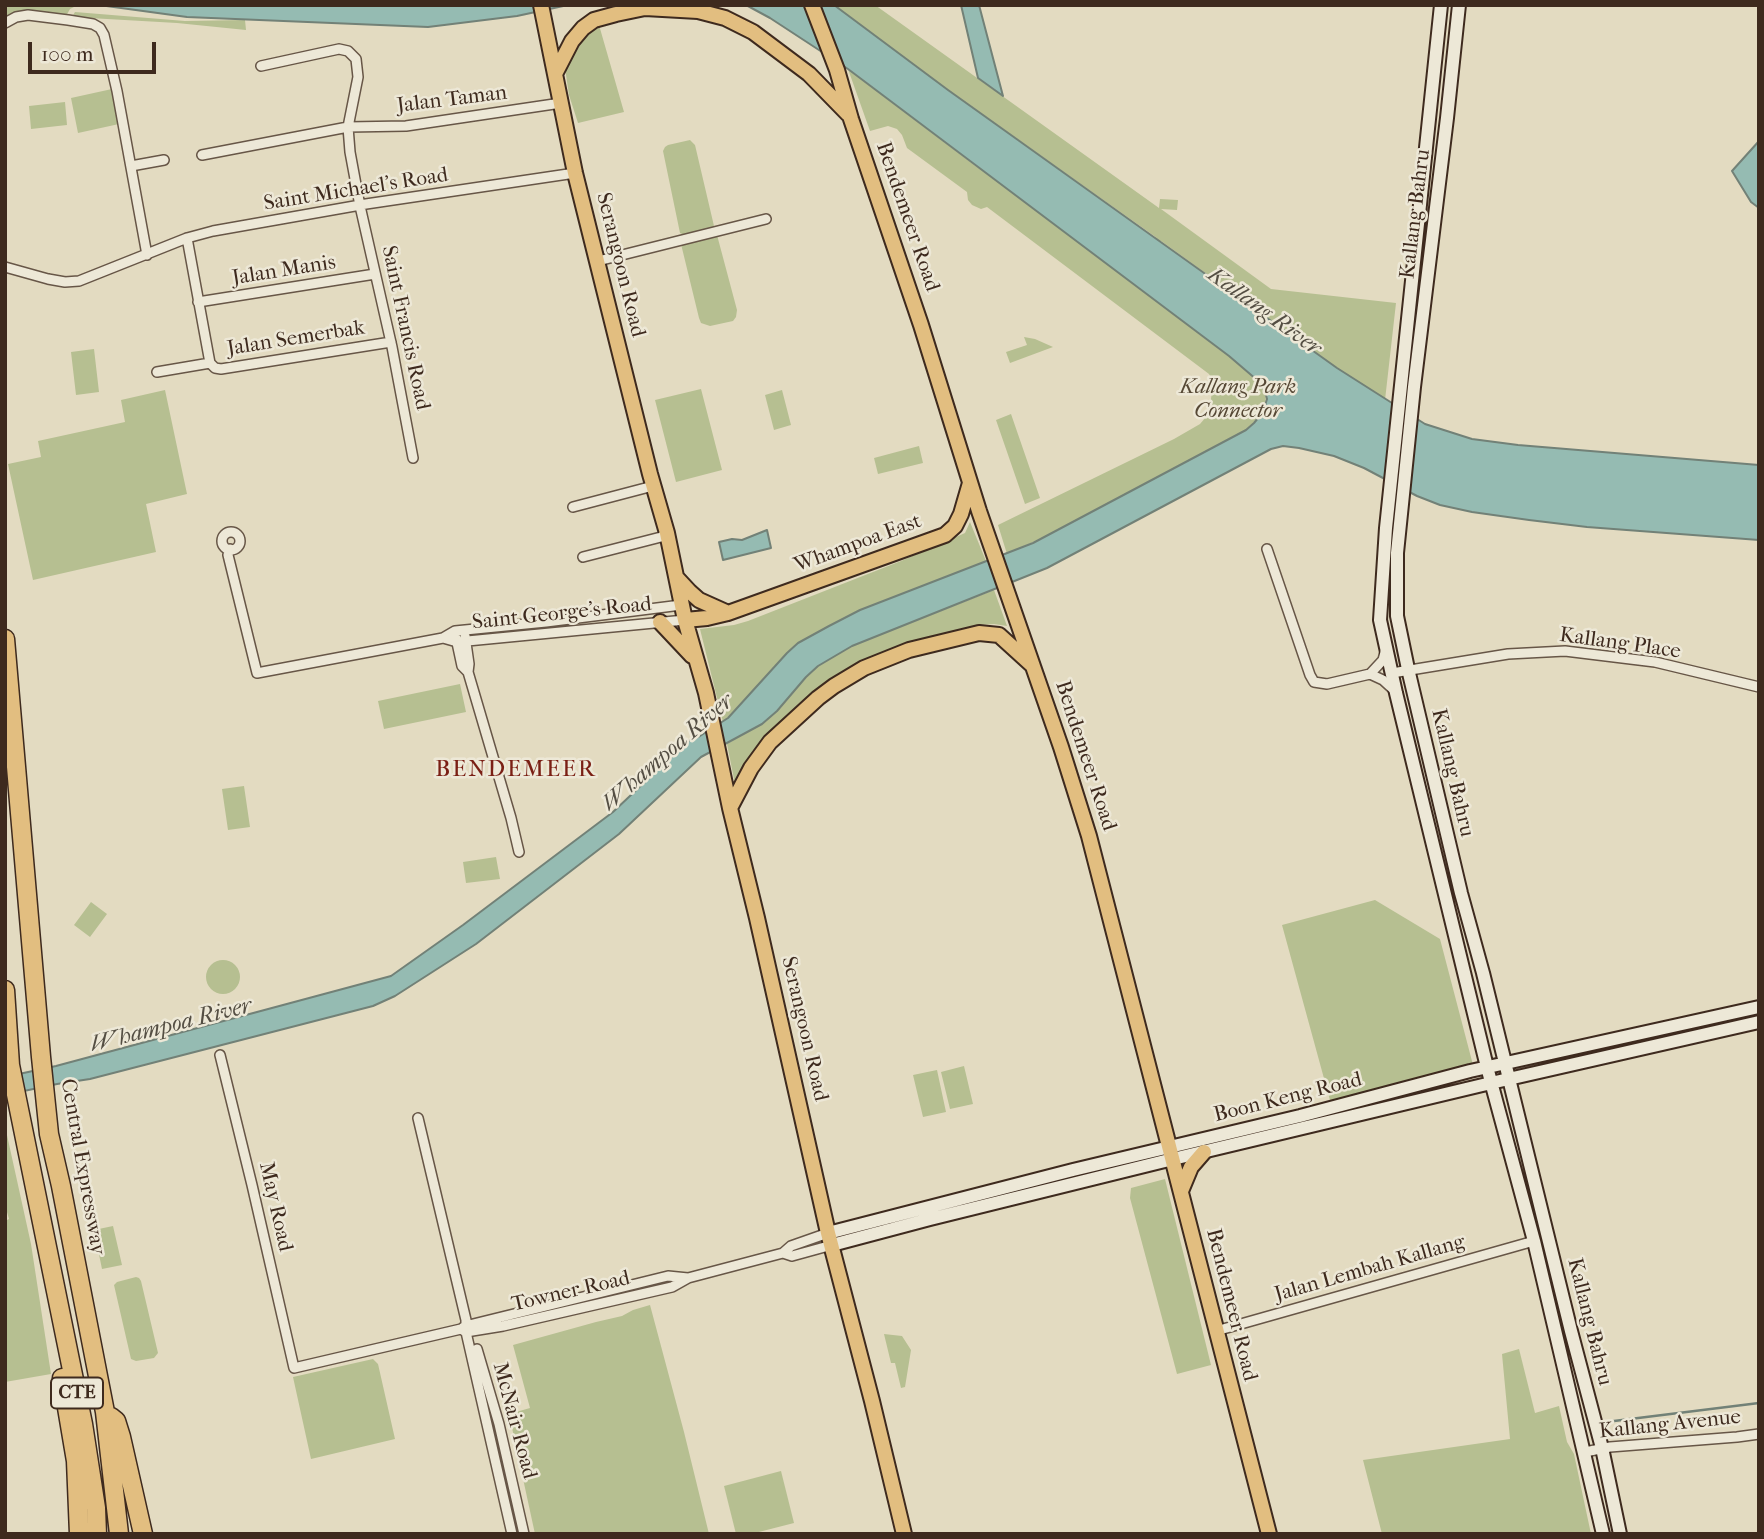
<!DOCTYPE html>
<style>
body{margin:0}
#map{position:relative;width:1764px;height:1539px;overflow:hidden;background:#e3dbc1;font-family:"IM FELL French Canon",serif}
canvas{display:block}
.frame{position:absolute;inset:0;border:7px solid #3e2a1e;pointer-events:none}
.scale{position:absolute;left:28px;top:42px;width:128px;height:32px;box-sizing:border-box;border:4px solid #3e2a1e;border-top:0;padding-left:9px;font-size:21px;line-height:24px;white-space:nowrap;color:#3e2a1e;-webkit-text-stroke:5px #ede8d7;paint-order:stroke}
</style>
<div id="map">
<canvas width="1764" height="1539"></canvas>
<div class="frame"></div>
<div class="scale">100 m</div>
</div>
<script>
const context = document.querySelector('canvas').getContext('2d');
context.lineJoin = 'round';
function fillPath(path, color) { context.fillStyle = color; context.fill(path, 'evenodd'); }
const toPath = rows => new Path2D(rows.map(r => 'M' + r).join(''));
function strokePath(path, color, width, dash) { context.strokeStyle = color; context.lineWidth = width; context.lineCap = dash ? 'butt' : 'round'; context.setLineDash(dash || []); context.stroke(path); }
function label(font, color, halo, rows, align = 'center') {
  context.font = font + ' "IM FELL French Canon",serif'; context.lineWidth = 5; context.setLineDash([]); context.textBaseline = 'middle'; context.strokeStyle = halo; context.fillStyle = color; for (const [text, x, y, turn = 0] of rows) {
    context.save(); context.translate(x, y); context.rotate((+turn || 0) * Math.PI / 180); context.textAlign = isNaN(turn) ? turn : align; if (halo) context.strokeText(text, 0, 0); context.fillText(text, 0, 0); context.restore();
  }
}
const green = toPath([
 [5,5,65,5,74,7,70,9,66,16,22,10,5,17],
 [834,5,875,5,1159,208,1160,199,1178,200,1177,210,1161,209,1271,289,1396,303,1385,400,1337,368,1161,241,1131,282,1229,356,1257,380,1266,394,1265,410,1250,427,1228,440,1046,536,1007,554,998,525,1174,439,1200,424,1206,417,1210,405,1212,392,1211,378,1209,374,987,207,981,209,972,205,968,200,967,192,907,148,902,135,897,129,888,126,870,131,848,69,977,167,1157,238,948,90],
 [75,12,185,21,245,20,246,30,177,23,72,17],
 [599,25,624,112,578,123,569,95,565,68,578,37],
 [112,89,119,124,78,133,71,98],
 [65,102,67,125,31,129,29,106],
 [690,140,695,145,714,226,710,231,686,236,680,233,663,151,665,147,668,145],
 [717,235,737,310,736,317,733,321,710,326,701,323,699,318,681,244],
 [1024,337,1035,339,1053,347,1010,363,1006,352,1027,345],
 [94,349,99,392,76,395,71,352],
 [701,389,722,470,676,482,655,400],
 [165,390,187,494,146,504,156,552,33,580,8,464,41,457,38,441,125,422,121,400],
 [782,390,791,425,774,430,765,395],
 [1011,414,1040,498,1025,504,996,420],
 [919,446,923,463,878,474,874,458],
 [970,522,986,561,860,610,829,626,798,643,787,653,744,702,723,722,700,629,734,625,748,621,901,561,965,533],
 [994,590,1007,626,994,624,979,625,959,629,911,646,842,678,735,784,727,744,770,717,806,677,818,666,852,646],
 [460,684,466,712,384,729,378,701],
 [244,786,250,827,228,830,222,789],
 [496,857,500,879,466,883,463,862],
 [1375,900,1440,939,1473,1065,1331,1104,1282,925],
 [91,902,107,914,90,937,74,925],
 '206 977a17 17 0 1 1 34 0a17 17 0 1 1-34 0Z',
 [964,1066,973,1104,950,1109,941,1072],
 [937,1070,946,1112,923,1117,913,1075],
 [5,1126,31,1244,51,1374,5,1382,5,1221,9,1219,5,1205],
 [1165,1179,1211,1365,1177,1374,1130,1198,1131,1188],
 [113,1226,122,1265,102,1269,94,1230],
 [136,1277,139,1278,141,1281,158,1353,154,1358,136,1361,131,1359,114,1285,117,1282],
 [650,1305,684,1432,709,1534,535,1534,509,1414,530,1408,513,1345,596,1322,622,1316,633,1310],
 [884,1334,902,1336,911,1350,905,1387,901,1388,895,1363,891,1363],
 [1519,1349,1535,1413,1559,1406,1567,1442,1574,1454,1591,1534,1382,1534,1363,1460,1510,1439,1502,1354],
 [373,1359,378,1364,395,1439,311,1459,293,1377],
 [781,1471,794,1523,751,1534,736,1534,724,1486]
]);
const water = toPath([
 [99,5,568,5,517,16,428,27,187,17,99,5],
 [746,5,834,5,948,90,1337,368,1425,424,1472,439,1518,445,1759,465,1759,540,1587,527,1529,520,1472,512,1440,505,1417,496,1364,468,1334,456,1299,448,1283,446,1271,449,1047,568,852,646,818,666,806,677,777,711,762,724,701,757,619,834,476,944,395,996,373,1006,90,1079,57,1084,5,1095,5,1077,56,1066,391,976,463,925,613,812,688,741,700,736,728,718,787,653,798,643,829,626,860,610,1033,543,1246,430,1254,423,1263,412,1267,399,1265,391,1257,380,1229,356,848,69,770,18,746,5],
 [961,5,979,5,1003,96,978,78,961,5],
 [1759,141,1759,208,1751,202,1732,171,1759,141],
 [767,530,771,548,723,560,719,542,732,539,742,540,767,530]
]);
const stream = toPath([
 [1606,1422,1759,1403]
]);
const minor = toPath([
 [5,23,16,17,28,15,68,20,93,24,100,28,104,35,117,91,147,255],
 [261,66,339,49,348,51,356,59,358,77,348,127,350,152,360,206,392,347,413,458],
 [202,155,348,127,406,126,561,103],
 [131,166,164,160],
 [187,238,210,363,215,368,221,369,391,342],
 [598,261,766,219],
 [5,267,48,279,65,282,79,281,187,238,213,231,366,204,575,173],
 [198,302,375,274],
 [157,372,210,363],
 [573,507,653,486],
 '222 541a9 9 0 1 1 18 0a9 9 0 1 1-18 0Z',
 [230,549,228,555,257,673,443,638,455,631,546,622,681,605],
 [1267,549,1310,675,1314,682,1327,684,1370,674,1383,660,1386,648],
 [583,557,661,537,667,533],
 [465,636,469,664,468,672,511,818,519,852],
 [443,638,457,642,685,620],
 [456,638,462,666,468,672],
 [1392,673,1508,654,1565,651,1655,662,1759,687],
 [1370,674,1383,680,1394,690],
 [220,1055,252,1185,294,1368,461,1329,465,1326,668,1276,688,1278],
 [418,1118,466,1320,466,1332,512,1534],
 [783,1253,792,1256,832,1245],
 [464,1331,466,1332,503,1326,672,1287,688,1278,783,1253,791,1246,828,1233],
 [1216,1331,1534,1241],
 [477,1349,499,1424,524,1534],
 [1585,1452,1610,1447,1737,1437,1759,1434]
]);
const secondary = toPath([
 [1441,5,1386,528,1380,620,1396,693,1487,1067,1534,1241,1603,1534],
 [1459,5,1447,118,1414,387,1397,553,1397,616,1408,669,1461,893,1483,973,1571,1331,1602,1448,1620,1534],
 [828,1233,1073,1170,1300,1116,1470,1071,1759,1007],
 [832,1245,930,1219,1173,1159,1491,1083,1759,1022]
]);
const primary = toPath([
 [541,5,575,173,650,474,667,533,685,620,706,693,730,808,757,918,828,1233,872,1401,904,1534],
 [812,5,837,70,851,119,921,325,979,511,1061,747,1089,836,1269,1534],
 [555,74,572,41,583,28,594,20,616,14,645,8,698,11,725,18,753,32,809,74,848,114],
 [677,578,690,592,699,600,728,613],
 [685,620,707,618,728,613,945,535,955,526,961,514,970,483],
 [660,622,692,656],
 [730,808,751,768,770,742,818,698,834,686,864,668,909,650,979,633,999,635,1032,665],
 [1181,1191,1191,1167,1204,1152]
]);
const motorway = toPath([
 [5,639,41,1057,49,1134,61,1186,105,1412,119,1534],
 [5,990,10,1065,83,1424,96,1508,97,1534],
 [62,1378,76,1461,79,1534],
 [111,1417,116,1421,121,1437,143,1534]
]);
const shields = [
 [77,1393,52]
];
const shieldNames = [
 ["CTE",77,1393]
];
const streetNames = [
 ["Jalan Taman",452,100,-7],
 ["Saint Michael's Road",356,190,-9],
 ["Kallang Bahru",1416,214,-83],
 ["Bendemeer Road",907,217,71],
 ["Serangoon Road",620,265,76],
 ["Jalan Manis",284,271,-9],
 ["Saint Francis Road",405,328,78],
 ["Jalan Semerbak",296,339,-9],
 ["Whampoa East",858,544,-20],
 ["Saint George's Road",562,614,-6],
 ["Kallang Place",1620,644,8],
 ["Bendemeer Road",1085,756,72],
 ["Kallang Bahru",1452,773,77],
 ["Serangoon Road",804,1029,77],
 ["Boon Keng Road",1288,1098,-14],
 ["Central Expressway",82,1167,80],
 ["May Road",275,1207,77],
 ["Jalan Lembah Kallang",1370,1269,-16],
 ["Towner Road",571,1292,-13],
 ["Bendemeer Road",1231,1305,76],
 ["Kallang Bahru",1589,1322,76],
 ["McNair Road",514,1421,75],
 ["Kallang Avenue",1670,1425,-6]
];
const parkNames = [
 ["Kallang Park",1238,388],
 ["Connector",1238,412]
];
const waterNames = [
 ["Kallang River",1264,312,36],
 ["Whampoa River",668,753,-41],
 ["Whampoa River",171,1026,-14]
];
const neighbourhoodNames = [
 ["BENDEMEER",516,770]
];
fillPath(green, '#b6bf91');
fillPath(water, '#95bbb2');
strokePath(water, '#728177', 2);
strokePath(stream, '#728177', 2.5);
strokePath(minor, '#675647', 12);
strokePath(secondary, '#3e2a1e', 16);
strokePath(primary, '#3e2a1e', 18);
strokePath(motorway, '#3e2a1e', 21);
strokePath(minor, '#ede8d7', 9);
strokePath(secondary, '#ede8d7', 12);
strokePath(primary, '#e2be80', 14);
strokePath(motorway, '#e2be80', 18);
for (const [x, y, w] of shields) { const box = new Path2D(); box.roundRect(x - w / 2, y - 15.5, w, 31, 5); context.fillStyle = '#ede8d7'; context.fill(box); strokePath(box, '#3e2a1e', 2); }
label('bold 19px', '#3e2a1e', null, shieldNames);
label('21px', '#3e2a1e', '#ede8d7', streetNames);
label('italic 21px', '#564835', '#ede8d7', parkNames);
label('italic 23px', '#544e43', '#ede8d7', waterNames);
context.letterSpacing = '2px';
label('23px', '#7a1f14', '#ede8d7', neighbourhoodNames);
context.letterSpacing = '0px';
</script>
